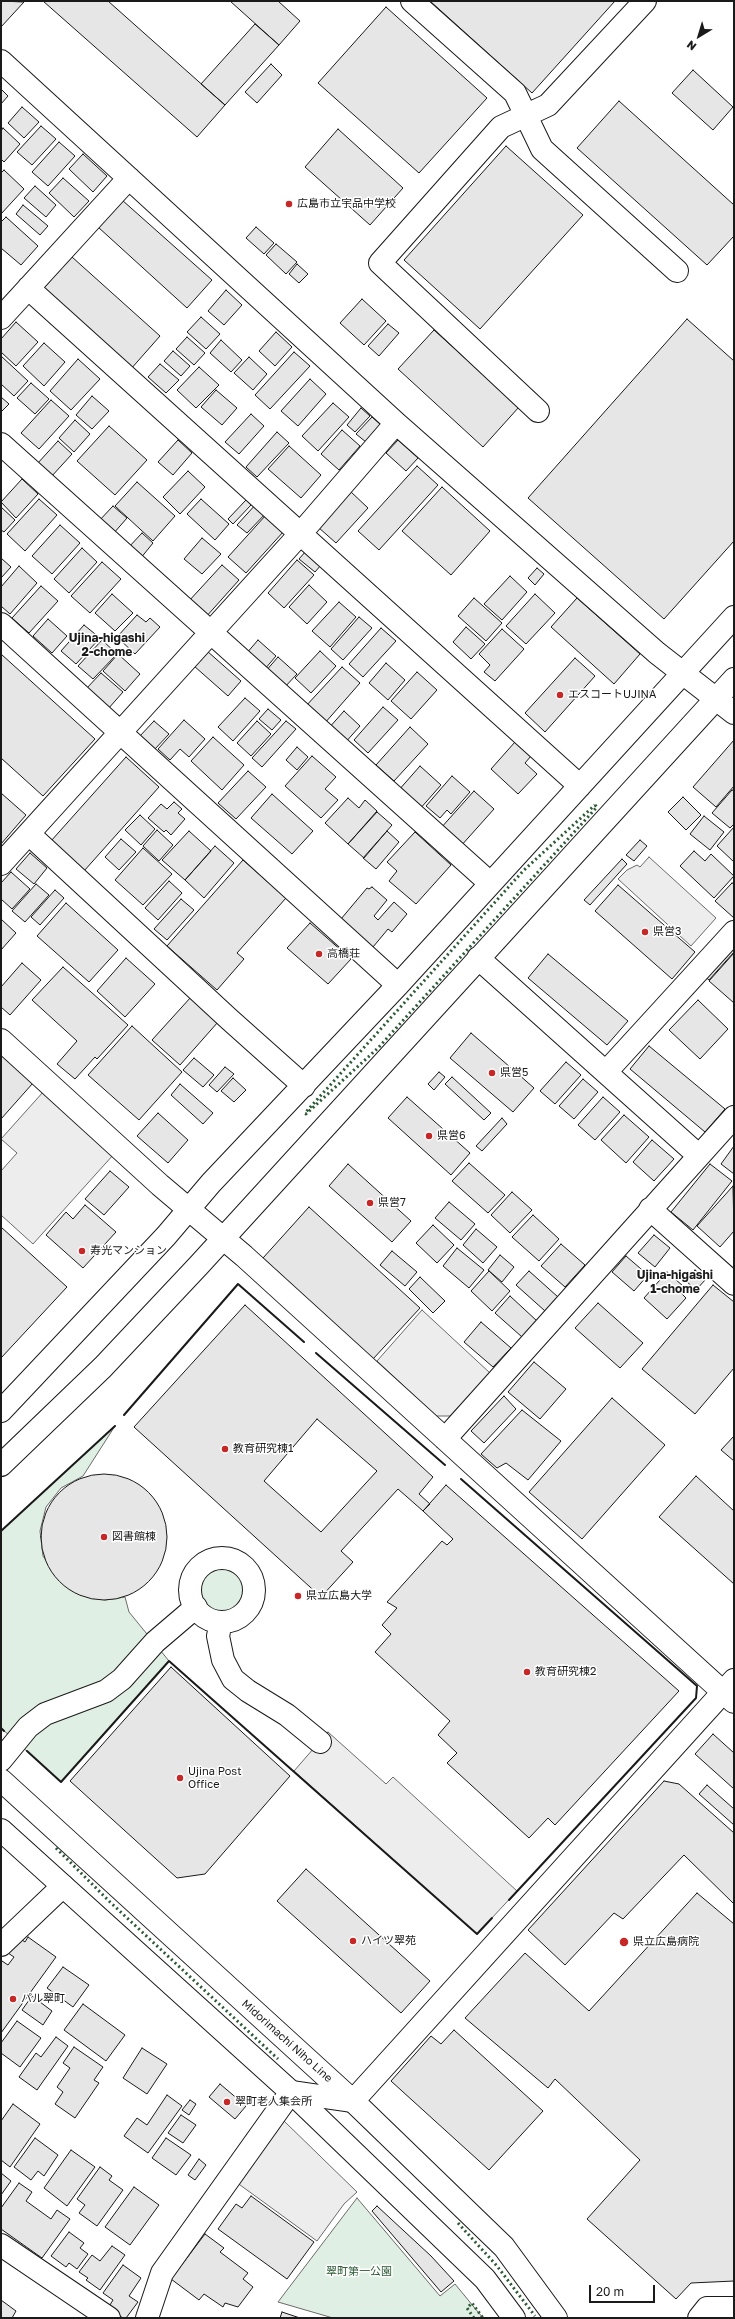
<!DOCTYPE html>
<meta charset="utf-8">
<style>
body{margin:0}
#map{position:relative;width:735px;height:2319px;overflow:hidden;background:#fff;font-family:"Golos Text",sans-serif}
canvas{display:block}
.frame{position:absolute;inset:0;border:2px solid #1a1a1a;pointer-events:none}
.north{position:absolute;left:679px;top:16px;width:40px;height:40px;-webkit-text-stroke:3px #fff;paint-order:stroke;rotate:218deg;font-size:11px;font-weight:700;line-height:16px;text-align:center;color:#1a1a1a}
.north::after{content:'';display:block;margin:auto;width:14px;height:18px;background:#1a1a1a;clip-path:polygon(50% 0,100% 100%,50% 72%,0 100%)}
.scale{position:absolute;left:589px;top:2285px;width:66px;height:18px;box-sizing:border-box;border:2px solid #1a1a1a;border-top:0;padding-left:5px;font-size:12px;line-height:14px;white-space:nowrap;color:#1a1a1a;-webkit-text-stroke:3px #fff;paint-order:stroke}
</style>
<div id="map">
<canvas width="735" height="2319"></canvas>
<div class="frame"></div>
<div class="north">N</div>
<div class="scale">20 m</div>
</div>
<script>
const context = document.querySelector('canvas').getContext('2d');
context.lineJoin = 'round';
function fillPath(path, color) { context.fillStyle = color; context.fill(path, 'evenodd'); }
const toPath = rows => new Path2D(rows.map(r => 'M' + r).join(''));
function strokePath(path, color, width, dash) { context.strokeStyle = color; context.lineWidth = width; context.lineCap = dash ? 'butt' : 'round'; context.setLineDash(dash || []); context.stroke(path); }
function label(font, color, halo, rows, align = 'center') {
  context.font = font + ' "Golos Text","Noto Sans JP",sans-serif'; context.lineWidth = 3; context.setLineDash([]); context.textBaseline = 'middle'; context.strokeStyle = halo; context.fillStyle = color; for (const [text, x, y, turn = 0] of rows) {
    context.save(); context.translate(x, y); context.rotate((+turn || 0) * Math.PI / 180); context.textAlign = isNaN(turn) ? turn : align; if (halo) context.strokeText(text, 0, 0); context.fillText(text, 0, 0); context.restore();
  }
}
const green = toPath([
 [115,1426,83,1476,61,1488,46,1507,40,1531,43,1556,57,1577,76,1593,105,1600,125,1597,129,1612,169,1661,61,1782,1,1728,1,1531,115,1426],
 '197 1589a26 26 0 1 1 52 0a26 26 0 1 1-52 0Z',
 [357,2198,440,2296,455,2284,483,2318,333,2318,278,2302,357,2198]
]);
const parking = toPath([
 [649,857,716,918,691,946,618,879,627,870,637,865,640,867,649,857],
 [44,1091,114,1154,33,1244,1,1215,1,1171,17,1153,1,1139,44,1091],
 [422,1310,490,1373,450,1416,436,1416,377,1361,422,1310],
 [328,1732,386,1784,393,1777,517,1891,477,1934,294,1771,328,1732],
 [283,2120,357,2192,344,2204,317,2241,236,2182,283,2120]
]);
const building = toPath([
 [1,1,24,2,1,27,1,1],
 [43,1,108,1,225,105,197,137,43,1],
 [230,1,278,1,300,21,279,45,230,1],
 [430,1,615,1,532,93,430,1],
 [386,7,487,98,419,173,318,83,386,7],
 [255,24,279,45,225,105,201,84,255,24],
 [271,64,282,75,257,103,245,92,271,64],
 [693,70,733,107,713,130,672,93,693,70],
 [1,89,8,96,1,104,1,89],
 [619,101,734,205,734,236,707,265,577,148,619,101],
 [22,107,39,122,24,138,8,123,22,107],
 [41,126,56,139,32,165,17,152,41,126],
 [3,128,20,144,4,162,1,159,1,131,3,128],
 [338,129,403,188,370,225,305,167,338,129],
 [59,142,75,156,48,186,32,172,59,142],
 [506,146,583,215,480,329,404,260,506,146],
 [83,154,107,176,93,192,69,169,83,154],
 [4,170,24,189,1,214,1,173,4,170],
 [63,178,89,201,74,217,49,193,63,178],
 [35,186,56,205,46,217,24,198,35,186],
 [122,200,212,280,187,308,98,227,122,200],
 [23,205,48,226,40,235,16,214,23,205],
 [6,217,38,246,21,265,1,248,1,222,6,217],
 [256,227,274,243,264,254,246,238,256,227],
 [276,244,297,262,286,274,266,255,276,244],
 [72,257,160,336,130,370,42,290,72,257],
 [297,264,308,274,299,283,289,274,297,264],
 [226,290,242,305,224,325,208,311,226,290],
 [362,299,386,321,364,345,340,323,362,299],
 [201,317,220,334,206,349,187,332,201,317],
 [687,319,734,361,734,541,664,619,528,498,687,319],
 [16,322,38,342,16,366,1,352,1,339,16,322],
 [388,324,399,333,379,356,368,346,388,324],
 [434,330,519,407,483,447,398,369,434,330],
 [276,332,292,347,275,366,259,351,276,332],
 [187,337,205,353,194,365,176,349,187,337],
 [221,340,242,360,231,372,210,353,221,340],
 [44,343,65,362,44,386,23,366,44,343],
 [173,351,190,366,181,376,164,361,173,351],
 [294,352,310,366,270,409,255,395,294,352],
 [1,356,28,381,14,396,1,384,1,356],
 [249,357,267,374,253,390,234,373,249,357],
 [78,359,100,379,71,410,50,391,78,359],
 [160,364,179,380,166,393,148,377,160,364],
 [199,367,219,385,196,408,177,390,199,367],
 [310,379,326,394,298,426,281,411,310,379],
 [31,383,49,399,35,414,17,398,31,383],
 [216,390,237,408,222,425,201,407,216,390],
 [92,396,109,411,92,429,76,415,92,396],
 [1,397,9,404,1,412,1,397],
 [51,400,69,416,39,449,21,433,51,400],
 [333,403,349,417,318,451,302,436,333,403],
 [361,408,370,416,355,432,347,425,361,408],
 [251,414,264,426,239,454,225,442,251,414],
 [372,417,381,425,366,442,356,434,372,417],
 [75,420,90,434,74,452,59,438,75,420],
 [109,426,147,460,115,495,77,461,109,426],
 [342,430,360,446,339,470,321,454,342,430],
 [277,432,289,443,257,477,246,467,277,432],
 [178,440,192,453,173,475,158,462,178,440],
 [398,440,418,458,406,471,386,453,398,440],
 [58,441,72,454,51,477,37,464,58,441],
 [289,446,321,475,301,498,268,469,289,446],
 [417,466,438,485,379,550,358,531,417,466],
 [188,471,205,487,180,514,163,497,188,471],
 [22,479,38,494,16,518,1,502,22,479],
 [137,482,175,516,153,541,115,506,137,482],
 [442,487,490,531,451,575,402,531,442,487],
 [350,491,368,508,336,543,318,527,350,491],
 [39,499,57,515,25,551,7,534,39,499],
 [201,499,229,524,215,540,187,514,201,499],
 [246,500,251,505,233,524,228,519,246,500],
 [257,503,267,512,247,533,237,525,257,503],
 [113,506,127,518,113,534,98,522,113,506],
 [1,507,15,520,4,532,1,530,1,507],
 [266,515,284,531,246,573,228,557,266,515],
 [60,525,80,543,52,574,32,556,60,525],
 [142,533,153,543,140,559,128,548,142,533],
 [202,538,221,554,202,574,184,559,202,538],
 [82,548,97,562,69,593,54,579,82,548],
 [306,551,321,565,315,572,299,559,306,551],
 [1,558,11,567,1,578,1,558],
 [297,560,314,575,284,608,268,593,297,560],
 [102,562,121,579,90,613,71,596,102,562],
 [222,565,239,580,205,618,188,602,222,565],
 [19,566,37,583,10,614,1,606,1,587,19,566],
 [537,568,544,574,535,585,528,578,537,568],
 [510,576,527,592,502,620,484,604,510,576],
 [309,585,327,602,307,624,289,607,309,585],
 [41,586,58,601,29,633,12,618,41,586],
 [112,594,133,613,115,631,95,613,112,594],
 [535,594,555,613,526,644,506,626,535,594],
 [474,598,502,623,486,641,458,616,474,598],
 [577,598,640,654,614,684,551,627,577,598],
 [339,602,356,617,330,647,312,631,339,602],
 [137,615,146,622,150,618,160,627,135,654,117,637,137,615],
 [359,617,372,628,343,660,331,649,359,617],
 [48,619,67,636,52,653,33,636,48,619],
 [84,625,100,638,76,664,61,651,84,625],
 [466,627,485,644,471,659,453,642,466,627],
 [381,628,396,641,363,677,349,664,381,628],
 [502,629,524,649,495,681,484,672,490,665,479,654,502,629],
 [102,640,117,654,93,679,78,666,102,640],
 [258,640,276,656,264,670,246,654,258,640],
 [207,651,241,681,228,696,194,666,207,651],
 [320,651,336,666,311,693,295,678,320,651],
 [1,654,95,739,43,796,1,758,1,654],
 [118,654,140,674,125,691,103,671,118,654],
 [278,657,297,674,283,689,265,672,278,657],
 [575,658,595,676,545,732,525,713,575,658],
 [386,663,405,680,388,700,369,683,386,663],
 [342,667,360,683,324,724,305,707,342,667],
 [417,672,437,690,411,719,391,701,417,672],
 [101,673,123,692,108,709,86,689,101,673],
 [245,698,260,711,233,741,218,727,245,698],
 [383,707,398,720,368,753,354,740,383,707],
 [268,709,281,720,272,730,259,719,268,709],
 [344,711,360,726,344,744,328,729,344,711],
 [184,720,205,739,189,757,180,749,170,760,158,749,184,720],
 [154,721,169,734,154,750,139,737,154,721],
 [257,721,271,734,251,756,237,743,257,721],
 [286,721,296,729,262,767,252,758,286,721],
 [410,727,428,744,394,781,376,765,410,727],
 [213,737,244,765,222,790,191,761,213,737],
 [734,740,734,786,716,807,693,787,734,740],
 [515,742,531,756,525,763,537,774,518,794,491,769,515,742],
 [297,747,308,757,297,770,286,760,297,747],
 [312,756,336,777,325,789,338,800,321,818,285,786,312,756],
 [126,757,159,787,84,871,51,841,126,757],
 [420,766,441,785,419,810,398,791,420,766],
 [248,771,266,787,236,819,218,803,248,771],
 [452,776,470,792,451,814,447,810,440,818,426,806,452,776],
 [732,790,734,791,734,824,730,828,712,813,732,790],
 [474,791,494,809,460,847,440,829,474,791],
 [1,793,26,815,1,844,1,793],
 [272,794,313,831,292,854,251,818,272,794],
 [683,797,701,815,686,830,668,812,683,797],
 [348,798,359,808,365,800,377,811,348,844,325,823,348,798],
 [174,802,182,809,178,813,185,819,171,835,166,830,164,832,148,818,161,804,167,809,174,802],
 [377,812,392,825,364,858,348,844,377,812],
 [140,815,155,829,141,845,125,830,140,815],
 [704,816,724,832,710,850,690,834,704,816],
 [734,827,734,862,717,846,734,827],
 [157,830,173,845,159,861,143,846,157,830],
 [189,831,211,851,185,880,162,860,189,831],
 [387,831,399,842,376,869,363,858,387,831],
 [415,832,451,865,416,904,389,881,397,871,387,862,415,832],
 [121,839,136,852,119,870,105,857,121,839],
 [640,840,647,846,634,861,626,855,640,840],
 [215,846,234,863,204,898,185,880,215,846],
 [143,848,172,874,143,905,115,880,143,848],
 [694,851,705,861,711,854,734,876,714,898,680,866,694,851],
 [30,853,47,868,34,884,16,869,30,853],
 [622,859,627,864,590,905,584,900,622,859],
 [243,860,286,898,237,953,244,959,217,990,167,946,243,860],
 [11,872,30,889,12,909,1,899,1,883,11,872],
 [169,881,182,893,158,920,145,908,169,881],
 [732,883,734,884,734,918,715,901,732,883],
 [36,884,49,895,25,922,12,911,36,884],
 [618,885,695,952,672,979,595,911,618,885],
 [372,887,387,900,374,916,378,920,394,902,407,914,392,932,388,929,373,947,341,919,367,888,369,889,372,887],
 [55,890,64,898,40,925,31,917,55,890],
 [181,899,194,910,167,940,154,929,181,899],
 [66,903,118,950,89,982,37,936,66,903],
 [1,919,16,933,1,950,1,919],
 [310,923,351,959,328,984,287,948,310,923],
 [734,942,734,952,709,980,703,975,734,942],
 [734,953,734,1003,709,981,734,953],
 [548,954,628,1021,607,1045,528,978,548,954],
 [126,958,155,984,125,1017,97,991,126,958],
 [22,963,41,980,10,1015,1,1007,1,987,22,963],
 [63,967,128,1025,97,1059,95,1057,75,1079,57,1064,77,1041,32,1000,63,967],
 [191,997,218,1022,180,1065,152,1040,191,997],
 [698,1000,728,1029,700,1059,669,1030,698,1000],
 [132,1026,182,1072,139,1120,88,1075,132,1026],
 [471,1033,534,1088,513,1112,450,1058,471,1033],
 [649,1046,725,1109,705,1132,630,1069,649,1046],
 [1,1048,33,1083,1,1119,1,1048],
 [194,1058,214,1075,203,1087,183,1070,194,1058],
 [566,1062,581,1075,555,1104,540,1091,566,1062],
 [225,1067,234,1074,217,1092,209,1085,225,1067],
 [439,1072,445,1077,434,1090,428,1084,439,1072],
 [452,1077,491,1113,484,1120,445,1084,452,1077],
 [233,1078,246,1090,234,1102,221,1091,233,1078],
 [583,1079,598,1092,574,1119,559,1106,583,1079],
 [180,1084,213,1113,203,1124,171,1095,180,1084],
 [407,1097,470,1153,451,1175,388,1118,407,1097],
 [603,1097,620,1112,595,1140,578,1125,603,1097],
 [158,1113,188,1140,168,1163,137,1136,158,1113],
 [624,1115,649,1137,626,1163,601,1140,624,1115],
 [502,1118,507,1124,482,1151,476,1146,502,1118],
 [652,1140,674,1159,654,1181,633,1162,652,1140],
 [734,1146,734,1174,721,1164,734,1146],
 [469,1163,505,1195,488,1213,452,1181,469,1163],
 [348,1164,411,1221,392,1242,329,1186,348,1164],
 [710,1164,732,1181,693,1230,671,1212,710,1164],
 [110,1171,129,1187,104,1215,85,1199,110,1171],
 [733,1186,734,1231,720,1247,697,1226,733,1186],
 [512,1192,532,1210,510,1233,491,1215,512,1192],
 [449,1202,475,1224,461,1240,435,1218,449,1202],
 [85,1205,116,1232,83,1268,46,1235,66,1212,73,1219,85,1205],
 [309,1207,420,1308,373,1359,263,1258,309,1207],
 [533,1215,559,1239,539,1261,512,1237,533,1215],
 [433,1225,454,1245,437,1263,416,1243,433,1225],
 [1,1227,67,1287,1,1358,1,1227],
 [476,1229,497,1247,483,1263,463,1245,476,1229],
 [654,1235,670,1248,655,1267,638,1253,654,1235],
 [561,1244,585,1265,565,1287,541,1266,561,1244],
 [457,1248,484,1270,469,1288,443,1266,457,1248],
 [392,1251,417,1272,405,1286,380,1265,392,1251],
 [500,1255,514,1267,502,1282,488,1270,500,1255],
 [626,1256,648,1275,634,1291,612,1272,626,1256],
 [695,1270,706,1279,696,1290,686,1281,695,1270],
 [489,1271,510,1291,492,1311,471,1291,489,1271],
 [529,1271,558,1297,545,1311,516,1285,529,1271],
 [667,1272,683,1286,679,1291,686,1298,667,1319,644,1298,667,1272],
 [420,1277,445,1301,433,1313,409,1289,420,1277],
 [713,1285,734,1302,734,1368,695,1414,642,1369,713,1285],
 [510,1296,537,1321,522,1337,495,1313,510,1296],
 [598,1303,643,1343,620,1368,575,1328,598,1303],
 [245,1305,433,1477,419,1494,430,1504,423,1511,398,1489,341,1551,353,1562,321,1597,134,1427,245,1305],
 [317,1419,377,1471,321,1532,264,1481,317,1419],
 [481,1322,511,1348,493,1367,464,1342,481,1322],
 [534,1362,566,1389,540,1419,508,1392,534,1362],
 [504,1396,516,1409,484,1443,471,1431,504,1396],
 [612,1398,665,1445,582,1539,529,1492,612,1398],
 [522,1410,561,1441,528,1480,506,1463,497,1468,481,1454,522,1410],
 [734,1436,734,1461,721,1450,734,1436],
 '41 1537a63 63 0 1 1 126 0a63 63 0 1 1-126 0Z',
 [696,1476,734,1511,734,1584,659,1517,696,1476],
 [446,1485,679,1691,555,1825,548,1818,529,1838,447,1763,457,1753,438,1735,450,1721,375,1652,391,1634,382,1625,397,1608,387,1602,442,1541,447,1545,453,1539,423,1511,446,1485],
 [171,1667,290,1776,205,1874,177,1878,70,1781,171,1667],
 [713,1734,734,1753,734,1789,695,1754,713,1734],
 [664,1781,679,1784,734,1833,734,1904,684,1855,623,1919,614,1913,565,1965,528,1930,664,1781],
 [707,1785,734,1809,734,1825,699,1794,707,1785],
 [306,1869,430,1981,401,2013,277,1901,306,1869],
 [697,1893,734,1924,734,2281,691,2283,676,2299,587,2219,640,2160,555,2079,548,2088,465,2018,525,1953,589,2011,697,1893],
 [28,1937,56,1957,1,2033,1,1964,2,1961,8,1965,14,1957,8,1953,19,1938,25,1942,28,1937],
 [63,1967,89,1985,73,2007,47,1988,63,1967],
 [32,1996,52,2011,43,2025,22,2010,32,1996],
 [83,2004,125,2035,106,2061,64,2030,83,2004],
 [17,2021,41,2038,20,2067,1,2053,1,2043,17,2021],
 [454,2030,543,2111,489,2170,391,2081,431,2036,441,2044,454,2030],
 [56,2037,68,2046,37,2090,19,2077,36,2053,41,2057,56,2037],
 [74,2047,103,2067,94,2080,99,2083,75,2118,55,2104,63,2092,57,2087,70,2068,63,2063,74,2047],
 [142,2048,167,2064,147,2094,123,2078,142,2048],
 [220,2084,246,2106,235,2119,209,2097,220,2084],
 [167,2095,182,2106,148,2153,124,2136,137,2118,147,2125,167,2095],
 [190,2100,196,2104,189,2115,182,2110,190,2100],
 [13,2104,40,2124,10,2167,1,2160,1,2121,13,2104],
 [181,2115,196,2125,183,2143,168,2133,181,2115],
 [35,2138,58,2155,44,2176,38,2171,31,2180,14,2167,35,2138],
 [166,2138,191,2155,176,2175,152,2158,166,2138],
 [71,2150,95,2167,67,2206,44,2188,71,2150],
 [199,2159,206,2165,195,2180,188,2175,199,2159],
 [100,2167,112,2176,109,2180,123,2190,97,2226,79,2213,85,2205,77,2199,100,2167],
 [1,2173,11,2181,1,2195,1,2173],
 [19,2183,32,2192,26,2201,51,2219,57,2210,70,2219,42,2258,1,2229,1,2208,19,2183],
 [134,2187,159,2205,130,2245,105,2227,134,2187],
 [251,2196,314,2242,287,2279,218,2229,236,2204,242,2208,251,2196],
 [377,2206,431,2256,454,2281,441,2292,372,2211,377,2206],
 [69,2232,84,2243,80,2248,88,2254,77,2269,69,2263,66,2267,51,2256,69,2232],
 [205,2234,224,2248,220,2252,248,2273,243,2279,253,2287,238,2307,225,2303,223,2307,204,2294,199,2300,171,2279,205,2234],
 [112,2246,125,2255,100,2290,86,2280,88,2278,79,2272,92,2255,100,2261,112,2246],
 [123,2265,141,2278,129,2296,138,2302,126,2318,123,2318,108,2308,113,2300,103,2293,123,2265],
 [1,2300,16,2311,12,2318,1,2318,1,2300],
 [282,2312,300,2318,280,2318,282,2312]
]);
const minor = toPath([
 [412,1,515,93,542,149,677,271],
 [1,61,396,423,657,653,734,713],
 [28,288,580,786],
 [1,318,129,178],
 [538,411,380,263,501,127,548,105,645,1],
 [1,444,490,883],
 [1,624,398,985],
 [29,834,229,1019,304,1086],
 [1,864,301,533,396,423],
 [478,958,698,1155],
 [1,1040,160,1185,244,1256,734,1702],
 [606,1072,734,932],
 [650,1209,734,1284],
 [1,1411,166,1236,211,1183,398,985,734,617],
 [445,1439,734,1117],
 [1,1465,103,1367,199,1265,734,679],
 '190 1590a32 32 0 1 1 64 0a32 32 0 1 1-64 0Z',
 [221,1622,218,1636,223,1660,233,1679,248,1691,287,1715,320,1742],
 [1,1760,28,1727,45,1714,106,1691,122,1679,155,1642,196,1607],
 [1,1945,63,1886],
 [1,2245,109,2318],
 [147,2318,162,2273,291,2092,353,2101,734,1680],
 [699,2318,707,2308,734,2308]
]);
const major = toPath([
 [1,1780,353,2101,504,2247,556,2318],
 [1,1830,291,2092,485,2279,514,2318]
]);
const hedge = toPath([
 [595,805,597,807,378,1048,306,1114,305,1113,523,871,595,805],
 [56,1848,110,1902,278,2059],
 [458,2223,497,2266,535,2316],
 [474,2318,467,2308,472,2303,483,2318]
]);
const wall = toPath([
 [316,1353,445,1465],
 [124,1415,238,1284,304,1342],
 [461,1479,697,1686,696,1698,509,1900],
 [1,1531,115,1426],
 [1,1728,4,1731],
 [27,1751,61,1782,169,1661,477,1934,492,1918]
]);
const markers = [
 [289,204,4,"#c62828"],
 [560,695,4,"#c62828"],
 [645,932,4,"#c62828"],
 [319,954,4,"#c62828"],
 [492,1073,4,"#c62828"],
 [429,1136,4,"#c62828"],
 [370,1203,4,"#c62828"],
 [82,1251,4,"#c62828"],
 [225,1449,4,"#c62828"],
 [104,1537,4,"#c62828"],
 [298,1596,4,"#c62828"],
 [527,1672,4,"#c62828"],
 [180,1778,4,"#c62828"],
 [353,1941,4,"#c62828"],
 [624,1942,5,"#c62828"],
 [13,1999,4,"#c62828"],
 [227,2102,4,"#c62828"]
];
const poiNames = [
 ["広島市立宇品中学校",297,204],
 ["エスコートUJINA",568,695],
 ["県営3",653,932],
 ["高橋荘",327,954],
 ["県営5",500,1073],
 ["県営6",437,1136],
 ["県営7",378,1203],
 ["寿光マンション",90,1251],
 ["教育研究棟1",233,1449],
 ["図書館棟",112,1537],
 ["県立広島大学",306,1596],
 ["教育研究棟2",535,1672],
 ["Ujina Post",188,1772],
 ["Office",188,1785],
 ["ハイツ翠苑",361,1941],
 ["県立広島病院",633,1942],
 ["パル翠町",21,1999],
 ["翠町老人集会所",235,2102]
];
const streetNames = [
 ["Midorimachi Niho Line",287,2041,42]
];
const parkNames = [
 ["翠町第一公園",359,2272]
];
const neighbourhoodNames = [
 ["Ujina-higashi",107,638],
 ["2-chome",107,652],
 ["Ujina-higashi",675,1275],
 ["1-chome",675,1289]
];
fillPath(green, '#e0efe3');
strokePath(green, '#6a6a6a', 1);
fillPath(parking, '#ededed');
strokePath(parking, '#6a6a6a', 1);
fillPath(building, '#e6e6e6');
strokePath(building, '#1a1a1a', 1);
strokePath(minor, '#1a1a1a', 24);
strokePath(major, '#1a1a1a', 24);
strokePath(minor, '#fff', 22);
strokePath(major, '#fff', 22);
strokePath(hedge, '#2b5a34', 3, [2, 3]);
strokePath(wall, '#1a1a1a', 2);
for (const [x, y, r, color] of markers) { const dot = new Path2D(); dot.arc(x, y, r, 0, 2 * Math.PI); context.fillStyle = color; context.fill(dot); strokePath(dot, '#fff', 1.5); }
label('11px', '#1a1a1a', '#fff', poiNames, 'left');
label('11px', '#1a1a1a', '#fff', streetNames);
label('11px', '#2b5a34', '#fff', parkNames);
label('bold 12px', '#1a1a1a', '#fff', neighbourhoodNames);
</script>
